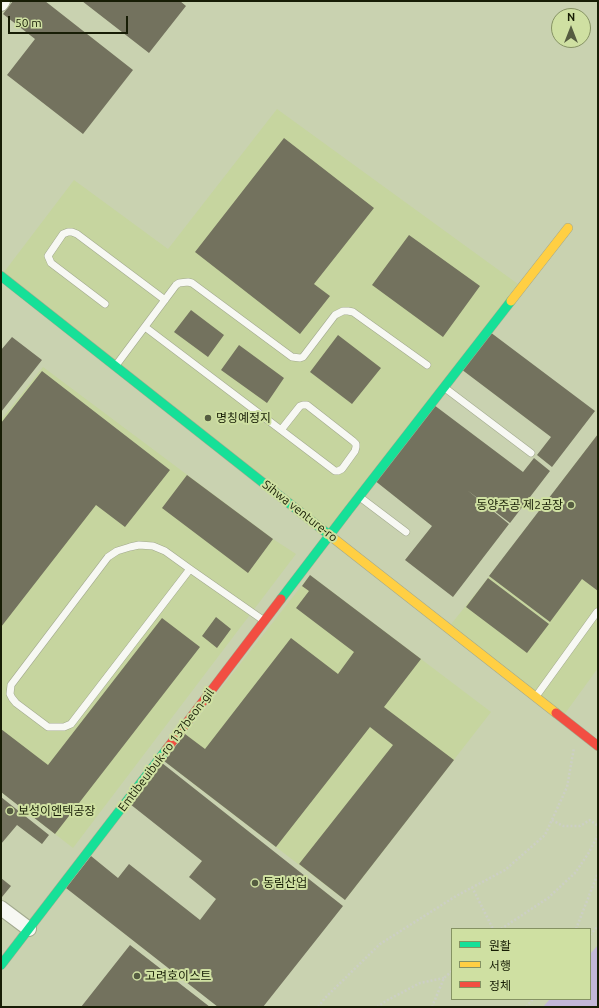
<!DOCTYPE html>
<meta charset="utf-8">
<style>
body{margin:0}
#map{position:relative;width:599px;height:1008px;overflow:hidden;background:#c9d2b0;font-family:Ubuntu,"Noto Sans KR",sans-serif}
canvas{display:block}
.frame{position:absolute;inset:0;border:2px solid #171d05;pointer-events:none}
.legend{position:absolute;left:451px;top:928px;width:140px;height:72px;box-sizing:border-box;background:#cfe0a2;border:1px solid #859263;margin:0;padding:5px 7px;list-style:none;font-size:12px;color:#171d05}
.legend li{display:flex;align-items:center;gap:8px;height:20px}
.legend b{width:20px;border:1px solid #859263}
.north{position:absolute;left:551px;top:8px;width:40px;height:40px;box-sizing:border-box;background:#cfe0a2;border:1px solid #859263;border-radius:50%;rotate:0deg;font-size:11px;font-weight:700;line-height:16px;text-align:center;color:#171d05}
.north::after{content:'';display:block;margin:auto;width:14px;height:18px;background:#555c41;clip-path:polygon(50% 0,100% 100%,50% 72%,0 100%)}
.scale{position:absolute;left:8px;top:16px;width:120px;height:18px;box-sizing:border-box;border:2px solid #171d05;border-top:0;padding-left:5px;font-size:12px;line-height:14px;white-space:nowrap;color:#171d05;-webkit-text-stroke:3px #cfe0a2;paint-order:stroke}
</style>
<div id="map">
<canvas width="599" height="1008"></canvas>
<div class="frame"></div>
<ul class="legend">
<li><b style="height:5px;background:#16e098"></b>원활</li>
<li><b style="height:5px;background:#ffcf43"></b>서행</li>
<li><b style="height:5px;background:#f24e42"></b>정체</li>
</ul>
<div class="north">N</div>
<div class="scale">50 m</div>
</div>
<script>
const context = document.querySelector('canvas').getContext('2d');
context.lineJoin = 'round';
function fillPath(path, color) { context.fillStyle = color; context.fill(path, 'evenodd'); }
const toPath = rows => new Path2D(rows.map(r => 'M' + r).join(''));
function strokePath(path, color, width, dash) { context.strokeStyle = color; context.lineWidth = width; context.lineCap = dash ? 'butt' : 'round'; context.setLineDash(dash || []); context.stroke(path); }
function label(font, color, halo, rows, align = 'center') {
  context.font = font + ' Ubuntu,"Noto Sans KR",sans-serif'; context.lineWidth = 4; context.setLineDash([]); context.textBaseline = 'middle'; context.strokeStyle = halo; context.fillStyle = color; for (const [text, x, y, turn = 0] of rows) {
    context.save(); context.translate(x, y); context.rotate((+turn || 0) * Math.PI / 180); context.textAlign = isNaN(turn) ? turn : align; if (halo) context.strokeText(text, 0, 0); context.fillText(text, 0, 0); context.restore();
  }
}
const built = toPath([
 [277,109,522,287,330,535,1,276,74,180,168,249],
 [43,367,273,539,296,554,73,848,1,792,1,420],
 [598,434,598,668,561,719,448,628,488,578],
 [310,575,491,712,345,900,164,761]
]);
const water = toPath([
 [598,945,598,1007,543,1007,550,999,590,999,590,954]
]);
const building = toPath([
 [13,1,45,1,133,70,83,134,7,75,35,39,3,14],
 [82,1,180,1,186,6,149,53],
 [284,138,374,208,314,284,330,296,300,334,195,252],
 [409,235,480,286,443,337,372,285],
 [191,310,224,335,208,357,174,332],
 [490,332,595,411,552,467,537,455,551,437,461,369],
 [338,335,381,368,352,404,310,372],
 [12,337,42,360,1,412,1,350],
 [239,345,284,378,267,403,221,370],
 [42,371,170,470,125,527,96,505,1,627,1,423],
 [434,405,523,472,534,458,550,471,510,523,467,490,509,524,453,597,405,560,432,526,374,480],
 [598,434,598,591,582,579,550,622,489,576],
 [187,475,273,539,248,573,162,508],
 [310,575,421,659,384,707,454,760,345,900,299,864,393,745,370,727,276,847,164,761,185,734,205,749,291,638,338,674,354,652,296,608,309,591,302,586],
 [488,578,549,624,527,653,466,607],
 [216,617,231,629,217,648,202,636],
 [162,618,200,647,55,834,1,792,1,729,48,765],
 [162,763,343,906,263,1007,218,1007,66,888,91,856,118,878,129,864,200,920,216,899,189,877,202,861,130,804],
 [1,797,49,835,42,844,17,825,1,844],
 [1,878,11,886,2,897,1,896],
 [130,945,210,1007,81,1007]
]);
const path = toPath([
 [552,820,563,826,580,826,590,820,598,826],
 [472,887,493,929],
 [501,929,548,898,575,873,588,854,598,835],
 [576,929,598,873],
 [590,935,598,926],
 [318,1007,325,998,380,944,456,896,505,870,545,835,567,787,574,748],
 [377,1007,386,1001,420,983,444,978],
 [432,1007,444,978,452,971],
 [526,1007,533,999]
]);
const lane = toPath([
 [105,304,51,263,48,256,50,253,63,234,68,232,72,232,77,234,165,300],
 [145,327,281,430,335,471,338,471,342,469,355,451,356,447,356,444,353,441,307,405,303,405,300,406,281,430],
 [117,364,176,285,179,283,188,282,192,283,292,357,300,358,303,357,335,315,343,311,348,311,353,312,427,365],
 [445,388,531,453],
 [361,498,406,532],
 [190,569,71,724,64,727,48,727,16,703,12,698,10,694,11,685,108,557,117,551,130,547,139,545,153,546,165,551,190,569,263,620],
 [537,695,597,612]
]);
const street = toPath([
 [1,4,3,1],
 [1,908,29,929]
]);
const fast = toPath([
 [1,276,328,534],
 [281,599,348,511,511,301],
 [1,965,166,750]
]);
const slow = toPath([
 [511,301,568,228],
 [328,534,556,713]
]);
const jam = toPath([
 [556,713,598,746],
 [166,750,281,599]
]);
const markers = [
 [208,418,4,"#555c41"],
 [571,505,4,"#555c41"],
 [10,811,4,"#555c41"],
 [255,883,4,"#555c41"],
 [137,976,4,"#555c41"]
];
const poiNames = [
 ["명칭예정지",216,418],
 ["동양주공 제2공장",563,505,"right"],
 ["보성이엔텍공장",18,811],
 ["동림산업",263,883],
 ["고려호이스트",145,976]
];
const streetNames = [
 ["Sihwa venture-ro",300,511,38],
 ["Emtibeuibuk-ro 137beon-gil",166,750,-53]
];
fillPath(built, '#c6d59f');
fillPath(water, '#c3b7d8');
fillPath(building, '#73725e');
strokePath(lane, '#a2a98e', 8);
strokePath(street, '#a2a98e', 16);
strokePath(fast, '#a2a98e', 10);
strokePath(slow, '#a2a98e', 10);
strokePath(jam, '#a2a98e', 10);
strokePath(path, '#cccfc4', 2.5, [2, 2]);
strokePath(lane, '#f7f8f3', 7);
strokePath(street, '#f7f8f3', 14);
strokePath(fast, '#16e098', 9);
strokePath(slow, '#ffcf43', 9);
strokePath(jam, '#f24e42', 9);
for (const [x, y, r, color] of markers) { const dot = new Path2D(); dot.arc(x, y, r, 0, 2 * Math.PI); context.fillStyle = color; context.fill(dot); strokePath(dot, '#cfe0a2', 1.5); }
label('12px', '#171d05', '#cfe0a2', poiNames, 'left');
label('12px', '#171d05', '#cfe0a2', streetNames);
</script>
